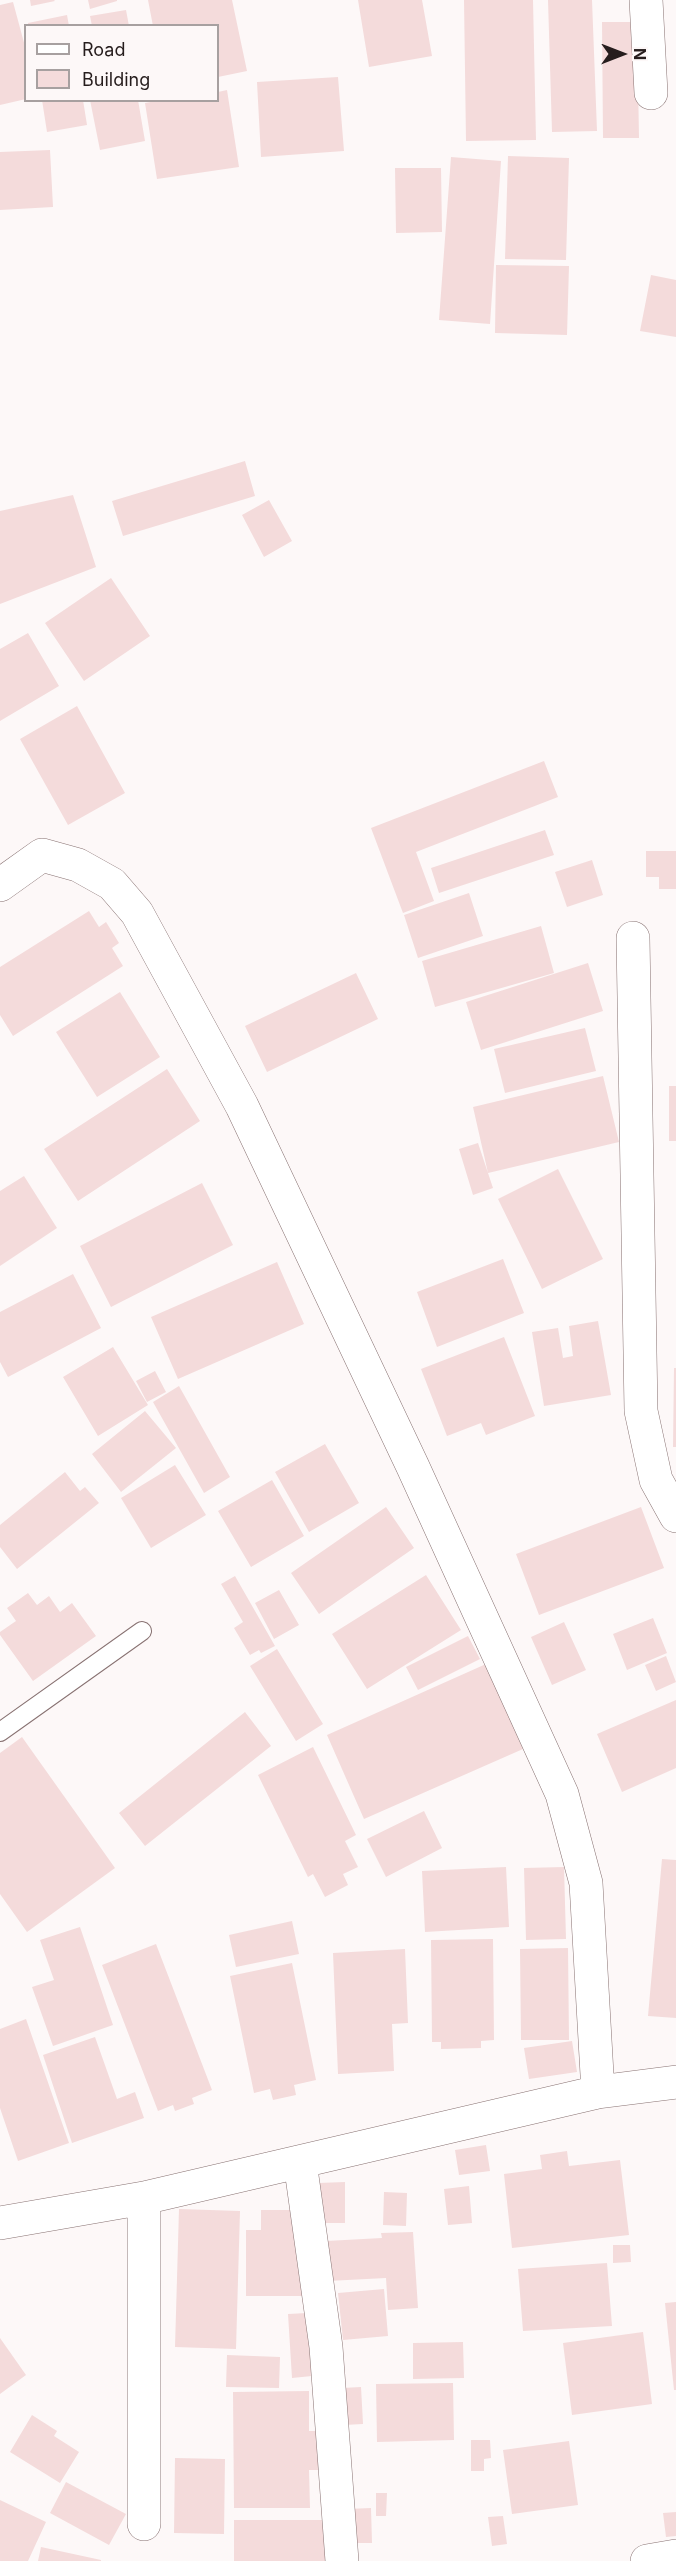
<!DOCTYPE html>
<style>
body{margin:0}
#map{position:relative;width:676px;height:2561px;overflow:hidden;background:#fdf8f8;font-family:Inter,sans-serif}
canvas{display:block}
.legend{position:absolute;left:24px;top:24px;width:195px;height:78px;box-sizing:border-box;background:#fdf8f8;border:2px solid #a7a0a0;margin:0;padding:8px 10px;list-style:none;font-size:18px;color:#261d1d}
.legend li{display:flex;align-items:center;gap:12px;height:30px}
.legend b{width:30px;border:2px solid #a7a0a0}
.north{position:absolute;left:592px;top:24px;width:60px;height:60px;-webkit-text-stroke:4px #fdf8f8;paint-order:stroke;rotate:90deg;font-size:16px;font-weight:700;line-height:24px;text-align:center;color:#261d1d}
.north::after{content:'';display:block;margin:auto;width:21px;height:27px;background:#261d1d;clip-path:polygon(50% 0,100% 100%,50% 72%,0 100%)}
</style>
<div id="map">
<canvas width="676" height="2561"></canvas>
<ul class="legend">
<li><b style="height:8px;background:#fff"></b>Road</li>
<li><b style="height:16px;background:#f4dbdb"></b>Building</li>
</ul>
<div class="north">N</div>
</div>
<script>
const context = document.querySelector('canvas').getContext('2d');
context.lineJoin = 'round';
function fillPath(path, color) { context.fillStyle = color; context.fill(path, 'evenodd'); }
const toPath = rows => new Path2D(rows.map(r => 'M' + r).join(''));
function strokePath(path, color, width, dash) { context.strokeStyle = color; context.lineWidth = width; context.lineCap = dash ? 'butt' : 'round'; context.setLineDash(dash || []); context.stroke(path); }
const building = toPath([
 [30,0,54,0,55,1,31,6],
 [88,0,117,0,117,1,90,9],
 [148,0,232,0,247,71,218,77,218,26,153,26],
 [358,0,422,0,432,56,369,67],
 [464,0,533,0,536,140,466,141],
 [548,0,592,0,597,131,552,132],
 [13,2,26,50,26,99,0,105,0,5],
 [126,10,129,26,92,26,90,16],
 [67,15,69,26,28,26,28,23],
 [602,22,637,22,639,138,603,138],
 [338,77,344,151,261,157,257,82],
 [227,90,239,167,157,179,145,103,162,100,218,100,218,92],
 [42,100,83,100,87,125,47,132],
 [90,100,138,100,145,141,100,150],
 [50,150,53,207,0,210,0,152],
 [508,156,569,158,566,260,505,259],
 [451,157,501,161,490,324,439,320],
 [395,168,441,168,442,232,396,233],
 [496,265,569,266,567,335,495,333],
 [651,275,676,280,676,337,640,331],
 [245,461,255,496,123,536,112,501],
 [73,495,96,567,0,604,0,511],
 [269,500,292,541,264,557,242,515],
 [111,578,150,636,84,681,45,623],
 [28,633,59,686,0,721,0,649],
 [77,706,125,793,68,825,20,739],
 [544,761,558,797,416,852,434,901,403,913,371,828],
 [545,830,554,855,439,893,431,868],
 [646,851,676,851,676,889,659,889,659,877,646,877],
 [592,860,603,895,567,907,555,872],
 [469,893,483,936,418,958,404,915],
 [89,911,99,927,106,922,119,943,112,948,123,966,13,1036,0,1015,0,967],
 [541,926,554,973,435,1007,422,961],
 [588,963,603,1011,481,1050,466,1002],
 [356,973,378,1019,267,1072,245,1026],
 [120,992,160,1057,97,1097,56,1032],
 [585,1028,596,1071,505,1093,494,1049],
 [167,1069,200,1121,78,1201,44,1149],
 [603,1076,619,1142,488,1173,473,1107],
 [669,1086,676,1086,676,1141,669,1141],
 [478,1143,493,1188,473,1195,459,1149],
 [558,1169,603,1259,542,1289,498,1199],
 [24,1176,57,1228,0,1266,0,1191],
 [202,1183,233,1245,111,1307,80,1246],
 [503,1259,524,1313,437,1347,417,1292],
 [277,1262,304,1324,178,1379,151,1317],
 [73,1274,101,1328,8,1377,0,1362,0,1312],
 [598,1321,611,1395,544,1406,532,1332,558,1328,563,1358,573,1356,569,1326],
 [504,1337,535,1416,486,1435,481,1423,447,1436,421,1369],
 [113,1347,148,1405,98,1436,63,1377],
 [674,1368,676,1368,676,1447,673,1447],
 [155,1371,166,1392,147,1402,136,1381],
 [179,1386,230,1477,204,1493,153,1402],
 [145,1411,176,1448,121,1492,92,1454],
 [325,1444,359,1503,309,1532,275,1472],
 [175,1465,206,1515,151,1548,121,1498],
 [65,1472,80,1491,85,1487,99,1503,17,1569,0,1547,0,1525],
 [272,1480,304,1536,251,1567,218,1511],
 [386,1507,414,1548,319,1614,291,1573],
 [641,1507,664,1568,539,1615,516,1554],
 [426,1575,461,1630,367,1689,332,1634],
 [235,1576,275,1646,261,1653,259,1650,250,1655,234,1628,243,1622,221,1584],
 [279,1590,299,1625,274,1639,255,1603],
 [28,1593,37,1605,49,1596,60,1612,72,1603,96,1636,33,1681,0,1635,0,1632,16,1621,7,1608],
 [653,1618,667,1653,627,1670,613,1634],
 [564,1622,586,1670,552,1685,531,1637],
 [468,1636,480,1659,418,1690,406,1667],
 [277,1649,323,1724,296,1741,250,1666],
 [666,1656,676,1682,656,1691,645,1665],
 [486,1664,523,1749,364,1819,327,1735],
 [676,1700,676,1768,622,1792,597,1734],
 [245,1712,271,1746,145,1846,119,1813],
 [22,1737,115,1868,27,1932,0,1894,0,1753],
 [313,1747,356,1835,345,1841,358,1867,343,1874,348,1885,325,1897,313,1874,308,1877,258,1775],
 [424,1811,442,1848,386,1877,367,1839],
 [662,1859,676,1860,676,2018,648,2016],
 [506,1867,509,1927,425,1932,422,1871],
 [564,1867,566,1939,526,1940,524,1868],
 [292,1921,299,1954,236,1967,229,1935],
 [80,1927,113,2025,53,2046,32,1987,54,1980,40,1940],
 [493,1939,494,2040,481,2041,481,2048,441,2049,441,2042,432,2042,431,1940],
 [156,1944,212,2090,192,2098,194,2104,175,2111,173,2105,158,2111,102,1965],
 [568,1948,569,2040,521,2040,520,1949],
 [405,1949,408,2023,392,2024,394,2071,338,2074,333,1953],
 [292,1963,316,2080,294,2085,296,2095,273,2100,270,2089,254,2093,230,1976],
 [26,2019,69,2143,18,2161,0,2108,0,2029],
 [95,2037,117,2099,135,2092,144,2118,72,2143,43,2055],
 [572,2041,577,2072,529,2079,524,2048],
 [486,2145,490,2171,459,2175,455,2150],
 [567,2151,569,2166,620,2160,629,2235,512,2248,504,2174,542,2169,540,2155],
 [345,2182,345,2223,319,2223,318,2183],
 [469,2186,472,2223,448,2225,444,2189],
 [384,2192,407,2193,406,2226,383,2225],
 [179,2209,240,2211,236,2349,175,2347],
 [261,2210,303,2210,303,2296,246,2296,246,2230,261,2230],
 [413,2232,418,2308,388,2310,386,2278,328,2281,326,2241,382,2238,381,2233],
 [613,2245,630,2245,631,2262,613,2263],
 [607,2263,612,2326,523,2331,518,2269],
 [384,2289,388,2336,343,2340,338,2293],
 [676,2302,676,2390,674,2390,665,2303],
 [307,2313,312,2376,292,2378,288,2314],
 [643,2332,652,2404,572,2415,563,2343],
 [0,2338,26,2375,0,2394],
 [463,2342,464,2378,413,2379,413,2343],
 [227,2355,280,2357,279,2388,226,2387],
 [453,2383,454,2440,377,2442,376,2384],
 [361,2387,363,2424,344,2425,342,2388],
 [309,2391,309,2431,328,2431,328,2470,309,2470,310,2508,234,2508,233,2392],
 [32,2415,57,2431,54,2436,79,2452,60,2483,10,2452],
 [471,2440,490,2440,491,2458,484,2459,484,2471,471,2471],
 [569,2441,578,2505,512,2514,503,2450],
 [175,2458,225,2459,224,2534,174,2533],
 [66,2482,126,2514,109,2545,50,2513],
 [376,2493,387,2493,386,2516,376,2516],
 [0,2500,46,2522,28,2561,0,2561],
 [371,2508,372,2543,348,2543,347,2509],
 [676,2512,676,2536,666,2537,663,2513],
 [503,2516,507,2544,492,2546,488,2517],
 [234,2520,335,2520,335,2561,234,2561],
 [41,2547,101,2560,101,2561,38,2561]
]);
const lane = toPath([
 [0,1732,142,1631]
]);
const street = toPath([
 [646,0,651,93],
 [0,885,42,855,78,865,112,884,137,913,242,1106,413,1467,562,1794,586,1883,598,2092],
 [633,938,641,1411,656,1480,676,1516],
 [300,2162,326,2347,342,2561],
 [0,2223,144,2198,598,2092,676,2082],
 [144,2524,144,2198],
 [647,2561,676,2556]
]);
fillPath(building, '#f4dbdb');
strokePath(lane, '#887272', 20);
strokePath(street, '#887272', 34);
strokePath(lane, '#fff', 18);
strokePath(street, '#fff', 33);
</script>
